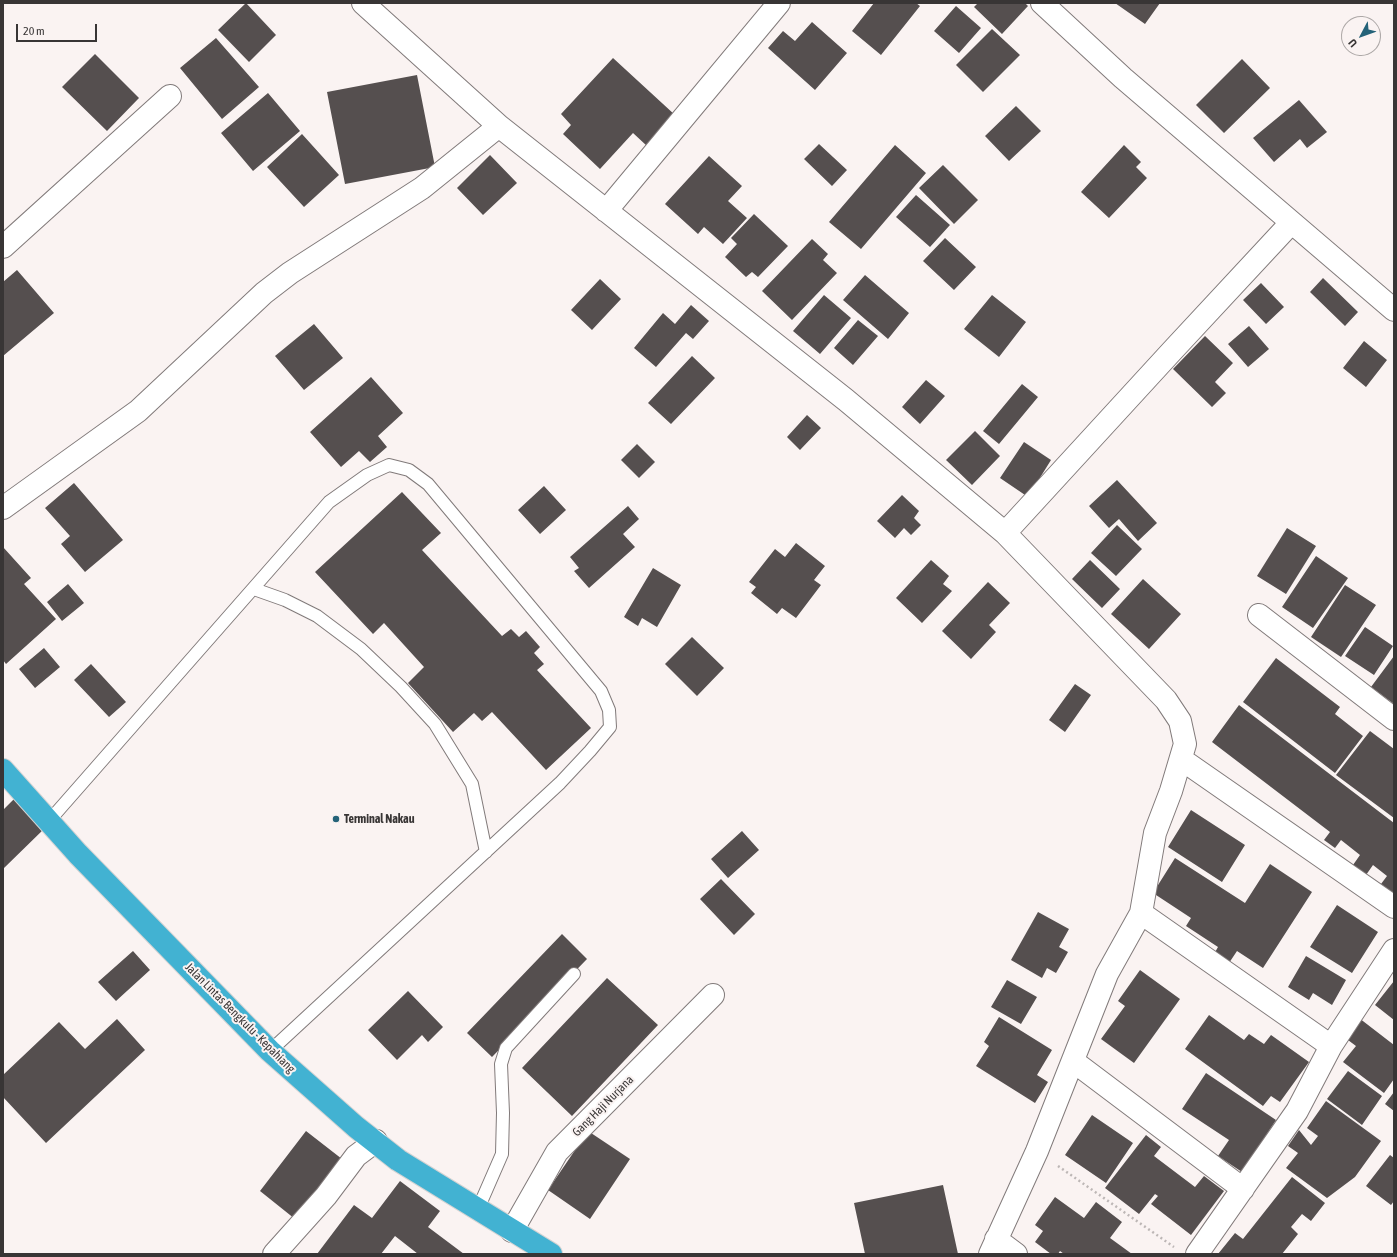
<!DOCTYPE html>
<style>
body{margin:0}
#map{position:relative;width:1397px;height:1257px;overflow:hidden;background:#faf3f2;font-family:"Asap Condensed",sans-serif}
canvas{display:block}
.frame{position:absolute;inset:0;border:4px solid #383535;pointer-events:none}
.north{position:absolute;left:1341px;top:16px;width:40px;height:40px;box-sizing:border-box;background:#faf3f2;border:1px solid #aca7a6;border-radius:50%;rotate:229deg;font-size:11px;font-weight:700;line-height:16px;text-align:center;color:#383535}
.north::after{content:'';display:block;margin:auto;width:14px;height:18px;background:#246278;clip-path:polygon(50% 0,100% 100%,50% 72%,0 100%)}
.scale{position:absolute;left:16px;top:24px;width:81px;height:18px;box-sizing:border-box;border:2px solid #383535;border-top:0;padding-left:5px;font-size:12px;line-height:14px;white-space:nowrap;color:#383535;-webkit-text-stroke:3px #faf3f2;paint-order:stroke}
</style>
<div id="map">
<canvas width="1397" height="1257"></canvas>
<div class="frame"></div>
<div class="north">U</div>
<div class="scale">20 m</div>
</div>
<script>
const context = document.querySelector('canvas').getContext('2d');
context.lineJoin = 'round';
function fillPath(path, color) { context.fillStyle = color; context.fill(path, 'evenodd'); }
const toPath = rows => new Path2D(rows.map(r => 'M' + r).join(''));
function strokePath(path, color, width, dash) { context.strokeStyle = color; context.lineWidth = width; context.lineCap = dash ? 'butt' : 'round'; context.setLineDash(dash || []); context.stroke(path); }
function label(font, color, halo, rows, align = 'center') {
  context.font = font + ' "Asap Condensed",sans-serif'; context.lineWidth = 4; context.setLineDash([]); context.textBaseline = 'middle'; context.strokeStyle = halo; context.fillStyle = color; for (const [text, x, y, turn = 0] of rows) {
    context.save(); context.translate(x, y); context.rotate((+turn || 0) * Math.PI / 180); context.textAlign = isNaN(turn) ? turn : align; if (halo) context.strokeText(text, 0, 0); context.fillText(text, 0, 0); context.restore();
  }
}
const building = toPath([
 [246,3,276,35,249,62,218,30],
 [874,3,916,3,920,6,881,55,852,31],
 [978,3,1025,3,1028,6,1002,34,974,7],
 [1115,3,1160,3,1145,24],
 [956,6,981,28,959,53,934,31],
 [812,22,847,53,815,90,768,48,783,31,795,41],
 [992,29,1020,55,983,92,956,65],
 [216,38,259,87,222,119,180,68],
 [95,54,139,98,107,131,62,87],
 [613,58,675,115,647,146,633,133,600,169,563,134,571,125,561,114],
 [1242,59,1270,88,1224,133,1196,105],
 [417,75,435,167,345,184,327,92],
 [268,93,300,131,253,171,221,133],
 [1299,100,1327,132,1307,148,1300,139,1274,162,1253,138],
 [1016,106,1041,131,1009,161,985,136],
 [302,134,339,175,304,207,267,167],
 [819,144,847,170,832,186,804,159],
 [895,145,926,173,861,249,829,222],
 [1124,145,1141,162,1136,167,1147,178,1109,218,1081,192],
 [490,155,517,183,483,215,457,188],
 [709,156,742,186,728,201,747,218,723,244,704,227,698,234,665,204],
 [943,165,978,200,954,224,919,188],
 [916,195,950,225,930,247,896,217],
 [754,214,788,246,758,277,752,272,746,277,725,257,737,244,731,238],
 [945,238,976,267,954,290,923,261],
 [812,239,828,254,823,260,837,273,792,320,762,291],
 [17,270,54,313,3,356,3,282],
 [865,275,909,313,888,339,843,300],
 [1323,278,1358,312,1345,326,1310,292],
 [600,279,621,299,592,330,571,310],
 [1261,283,1284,307,1266,324,1243,300],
 [824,295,851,318,820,354,793,331],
 [992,295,1026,322,999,357,964,329],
 [691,305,709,321,693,339,686,333,656,367,634,348,663,313,675,324],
 [858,320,878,336,853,365,834,348],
 [314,324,343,358,304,390,275,356],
 [1249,326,1269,349,1248,367,1228,344],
 [1205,336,1233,363,1215,382,1226,393,1212,407,1173,369],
 [1364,341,1387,360,1366,387,1343,368],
 [692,356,715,378,671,424,648,403],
 [371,377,403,413,378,436,387,447,370,462,359,451,341,467,310,432],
 [926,380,945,396,920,424,902,407],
 [1022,384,1038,397,999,444,983,431],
 [807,415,821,428,800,450,787,437],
 [975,431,1000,456,972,485,946,460],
 [1024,442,1051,460,1028,497,1000,478],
 [637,444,655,462,639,478,621,460],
 [1117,480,1157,523,1138,541,1119,519,1109,528,1089,506],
 [74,483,123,540,85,572,61,544,70,536,45,508],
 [544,486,566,510,540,534,518,510],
 [402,492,441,533,422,550,502,636,511,629,519,637,526,631,540,647,534,653,544,664,537,670,591,728,546,770,492,712,482,721,474,713,453,732,408,683,424,667,384,623,373,634,315,572],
 [902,495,919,511,914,518,921,525,911,535,904,528,895,538,877,521],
 [628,506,639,519,623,534,635,547,589,588,574,571,579,568,570,557],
 [1117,525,1142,549,1116,576,1091,553],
 [1287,528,1316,546,1286,594,1257,576],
 [796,543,825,566,814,580,821,585,796,618,782,608,777,614,751,593,756,587,749,582,775,549,785,557],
 [3,547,31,578,24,584,56,619,6,664,3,660],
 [1316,556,1348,578,1313,628,1282,607],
 [931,560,949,576,943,584,952,591,922,623,896,598],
 [1090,560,1120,589,1102,608,1072,579],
 [653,568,681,585,657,627,642,618,638,626,624,617],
 [1143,579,1181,614,1149,649,1111,614],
 [988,582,1010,603,989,625,996,632,971,659,942,631],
 [68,584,84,603,62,621,47,602],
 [1345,585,1376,605,1341,657,1311,637],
 [1365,627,1393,646,1374,675,1345,656],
 [692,637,724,668,697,696,665,664],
 [44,648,60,667,35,688,19,669],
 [1394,656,1394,704,1371,687],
 [1276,658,1340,707,1335,714,1363,736,1335,773,1243,702],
 [91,664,126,702,109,717,74,680],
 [1075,684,1091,695,1065,732,1049,720],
 [1239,705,1394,823,1394,894,1381,884,1387,876,1373,865,1366,875,1353,865,1360,855,1341,840,1335,848,1324,840,1330,832,1212,742],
 [1370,731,1394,749,1394,818,1336,775],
 [16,797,46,827,3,869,3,810],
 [1191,810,1245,845,1222,882,1168,847],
 [742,831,759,850,728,878,711,859],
 [1175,858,1245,903,1270,864,1312,892,1263,968,1237,951,1229,963,1214,954,1218,947,1186,926,1191,918,1153,893],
 [721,879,755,914,734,935,700,899],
 [1337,905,1378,932,1352,973,1310,947],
 [1038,912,1069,929,1059,947,1068,952,1056,973,1047,968,1042,978,1011,960],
 [562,934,587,959,492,1057,467,1033],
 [133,951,150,970,116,1001,98,982],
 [1306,956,1346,980,1332,1005,1313,993,1309,1000,1288,987],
 [1140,970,1180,999,1134,1063,1101,1039,1125,1006,1118,1001],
 [607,978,658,1025,572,1116,522,1068],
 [1007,980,1037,997,1021,1024,991,1007],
 [1394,981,1394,1020,1375,1005],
 [408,991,443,1027,428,1042,422,1035,397,1060,368,1030],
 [1209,1015,1244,1040,1249,1034,1264,1044,1271,1035,1309,1062,1280,1102,1271,1096,1263,1106,1185,1049],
 [999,1017,1052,1050,1037,1075,1048,1082,1035,1103,976,1066,989,1046,984,1042],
 [1359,1018,1394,1045,1394,1079,1384,1093,1343,1062,1356,1046,1344,1037],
 [117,1019,145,1050,46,1143,3,1097,3,1075,59,1022,85,1049],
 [1348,1071,1382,1096,1362,1125,1327,1099],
 [1206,1073,1276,1120,1242,1172,1218,1156,1229,1140,1182,1109],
 [1394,1092,1394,1111,1385,1104],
 [1326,1101,1381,1141,1355,1177,1327,1198,1286,1168,1298,1153,1288,1146,1299,1130,1311,1145,1318,1136,1307,1128],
 [1092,1115,1133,1143,1106,1183,1065,1155],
 [306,1131,342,1159,295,1219,260,1191],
 [588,1131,630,1159,590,1219,548,1190],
 [1146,1135,1161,1147,1154,1156,1195,1187,1204,1176,1224,1191,1191,1235,1151,1204,1158,1196,1155,1194,1139,1214,1105,1188],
 [1390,1155,1394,1158,1394,1201,1391,1205,1366,1186],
 [1292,1177,1325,1203,1311,1221,1302,1214,1291,1227,1298,1234,1282,1254,1218,1254,1235,1233,1243,1239],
 [400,1181,440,1211,428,1227,464,1254,418,1254,395,1236,381,1254,317,1254,354,1205,372,1218],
 [943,1185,958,1254,865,1254,854,1203],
 [1055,1197,1084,1218,1096,1202,1122,1222,1110,1238,1132,1254,1064,1254,1060,1251,1058,1254,1051,1254,1035,1242,1043,1231,1035,1225]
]);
const path = toPath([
 [1058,1166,1174,1247]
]);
const service = toPath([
 [254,589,285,600,317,616,361,649,401,687,435,724,472,784,486,852],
 [49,821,329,502,367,475,389,465,409,470,428,484,601,691,609,710,610,727,590,751,560,783,270,1051],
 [478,1209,502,1154,503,1113,501,1064,506,1048,574,974]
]);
const minor = toPath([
 [363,3,499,126,846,400,1005,533,1166,700,1180,721,1185,744,1171,791,1155,833,1141,913,1107,974,1037,1151,990,1254],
 [1042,3,1123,78,1394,310],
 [606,211,779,3],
 [3,247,170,96],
 [3,508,138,411,264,293,290,273,422,188,499,126],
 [1005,533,1172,351,1291,223],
 [1259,615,1394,719],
 [1181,759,1394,907],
 [1141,913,1331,1046,1297,1111,1197,1254],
 [1331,1046,1394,950],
 [1073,1061,1243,1189],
 [512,1231,557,1152,713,995],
 [996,1239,1016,1254],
 [274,1254,326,1196,356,1156,376,1141]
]);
const trunk = toPath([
 [3,770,78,854,270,1051,356,1127,398,1160,551,1254]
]);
const markers = [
 [336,819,4,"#246278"]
];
const poiNames = [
 ["Terminal Nakau",344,819]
];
const streetNames = [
 ["Jalan Lintas Bengkulu - Kepahiang",240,1018,45],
 ["Gang Haji Nurjana",603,1106,-45]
];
fillPath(building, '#554f4f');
strokePath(service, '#817a7a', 14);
strokePath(minor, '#817a7a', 24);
strokePath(trunk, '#d3d3d3', 24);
strokePath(path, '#bdb7b6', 2.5, [2, 3]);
strokePath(service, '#fff', 12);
strokePath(minor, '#fff', 22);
strokePath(trunk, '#42b2d2', 22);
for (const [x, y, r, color] of markers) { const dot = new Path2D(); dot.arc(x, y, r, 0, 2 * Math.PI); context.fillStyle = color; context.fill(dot); strokePath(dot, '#faf3f2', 1.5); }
label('bold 12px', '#383535', '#faf3f2', poiNames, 'left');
label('12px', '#383535', '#faf3f2', streetNames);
</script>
